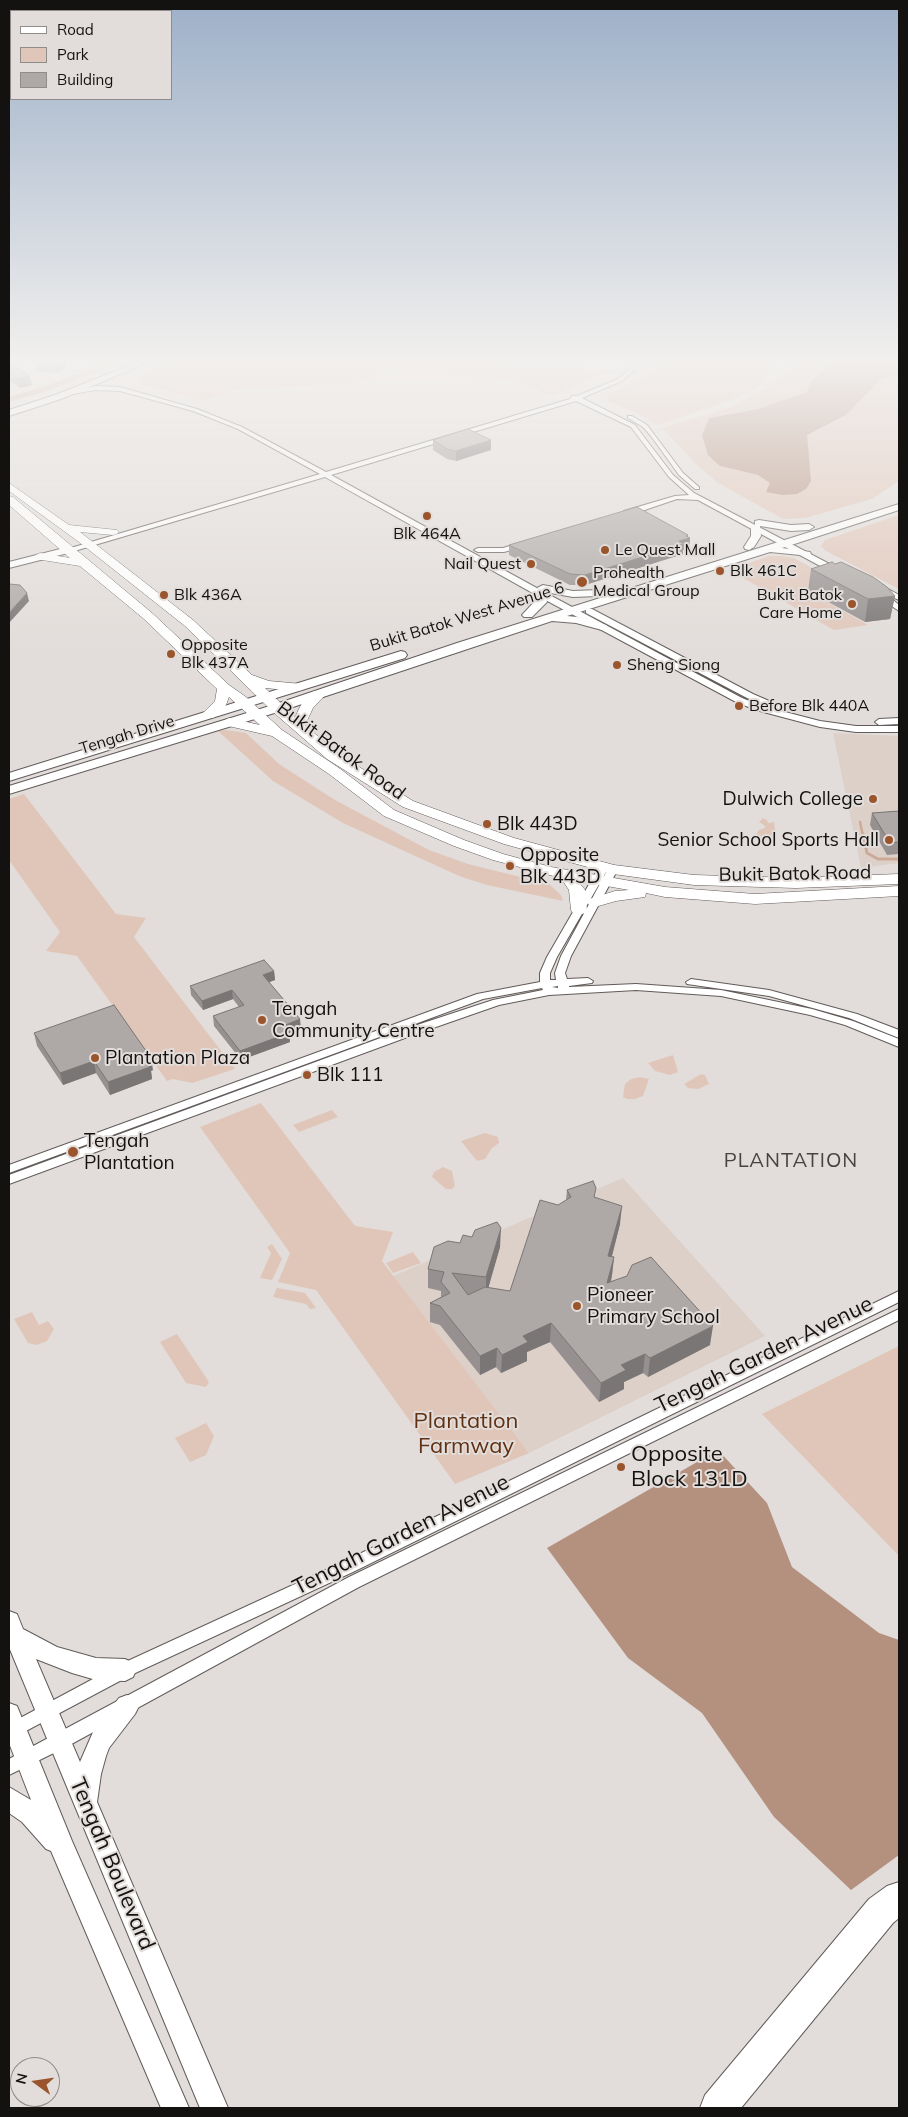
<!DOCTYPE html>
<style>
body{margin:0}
#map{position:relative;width:908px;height:2117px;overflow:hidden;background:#e2ddda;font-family:Mulish,sans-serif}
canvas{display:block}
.frame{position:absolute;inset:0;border:10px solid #141211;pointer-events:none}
.legend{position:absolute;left:10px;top:10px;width:162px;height:90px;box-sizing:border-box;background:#e2ddda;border:1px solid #908c8a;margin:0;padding:6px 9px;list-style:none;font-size:15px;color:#141211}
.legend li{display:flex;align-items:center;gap:10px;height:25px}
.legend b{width:25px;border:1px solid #908c8a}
.north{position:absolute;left:10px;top:2057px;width:50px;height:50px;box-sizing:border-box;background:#e2ddda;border:1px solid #908c8a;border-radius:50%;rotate:284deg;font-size:14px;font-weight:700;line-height:20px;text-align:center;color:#141211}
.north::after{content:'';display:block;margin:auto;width:18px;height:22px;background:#9b552c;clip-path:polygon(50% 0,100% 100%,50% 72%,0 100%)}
</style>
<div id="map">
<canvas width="908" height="2117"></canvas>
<div class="frame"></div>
<ul class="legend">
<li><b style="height:6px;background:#fff"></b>Road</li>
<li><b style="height:14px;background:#e0c6b9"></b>Park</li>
<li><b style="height:14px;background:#aea9a7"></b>Building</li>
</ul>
<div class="north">N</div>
</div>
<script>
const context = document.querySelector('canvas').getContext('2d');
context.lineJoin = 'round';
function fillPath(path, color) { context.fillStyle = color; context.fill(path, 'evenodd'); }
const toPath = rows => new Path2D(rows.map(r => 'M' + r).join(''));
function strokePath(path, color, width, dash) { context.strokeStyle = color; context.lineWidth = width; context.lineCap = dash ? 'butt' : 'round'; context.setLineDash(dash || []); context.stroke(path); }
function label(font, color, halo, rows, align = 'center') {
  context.font = font + ' Mulish,sans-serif'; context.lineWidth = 4; context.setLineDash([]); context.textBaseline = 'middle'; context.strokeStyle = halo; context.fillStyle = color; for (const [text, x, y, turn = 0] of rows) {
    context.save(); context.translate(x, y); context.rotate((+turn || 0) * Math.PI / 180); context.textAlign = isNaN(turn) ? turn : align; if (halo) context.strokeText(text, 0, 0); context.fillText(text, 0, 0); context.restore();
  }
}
const built = toPath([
 [833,733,899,736,899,863,861,868],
 [623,1178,765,1336,529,1453,393,1276]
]);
const green = toPath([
 [171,360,493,360,512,365,538,368,565,366,581,367,602,374,552,396,513,381,393,370,365,380,344,384,237,389,203,401,140,384,141,374],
 [661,360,781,360,758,387,737,398,658,425,637,413,608,401,607,398,609,394,632,383,658,365],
 [794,360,834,360,810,382,807,392,758,409,709,418,720,466,758,475,771,483,766,492,808,448,806,435,846,415,882,378,899,376,899,432,897,437,899,445,899,481,872,499,805,518,783,519,718,483,697,465,662,428,731,407,768,387,792,365],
 [899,515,899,589,826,551,821,546,825,540],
 [769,556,782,556,794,558,837,582,809,592,868,625,834,630,729,570],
 [226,730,246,733,279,764,335,800,429,850,468,864,549,884,561,895,563,901,487,885,459,876,343,823,273,781,218,731],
 [24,794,116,914,146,918,134,937,235,1069,192,1083,173,1079,167,1081,77,956,46,951,60,932,9,860,9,799],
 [763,818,767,820,768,823,774,822,776,837,767,839,766,842,761,841,755,836,759,830,765,828,765,826,759,822],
 [673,1055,678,1072,670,1075,655,1071,648,1063],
 [701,1074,705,1075,709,1084,698,1089,688,1088,684,1084],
 [640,1077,649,1079,643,1096,635,1099,627,1099,623,1097,625,1084,631,1079],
 [261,1103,355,1226,393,1232,382,1261,529,1453,455,1484,316,1290,278,1282,290,1253,200,1127],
 [332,1110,338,1117,299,1132,293,1125],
 [485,1133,498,1137,499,1143,492,1148,485,1159,477,1161,461,1141],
 [443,1167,452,1171,455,1186,452,1189,446,1189,432,1177,434,1172],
 [272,1244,282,1259,272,1280,260,1278,271,1253,267,1247],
 [413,1252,421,1263,393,1273,386,1263],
 [277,1288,305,1293,316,1308,310,1309,306,1304,273,1297],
 [32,1312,39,1325,48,1321,54,1329,47,1341,37,1345,28,1343,14,1319],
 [177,1334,209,1382,206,1387,186,1383,160,1342],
 [899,1346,899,1556,762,1414],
 [206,1423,214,1436,206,1455,190,1462,175,1438]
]);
const forest = toPath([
 [834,360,899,360,899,376,882,378,846,415,807,435,811,481,806,489,797,494,782,495,766,492,770,483,758,475,720,466,708,455,702,435,709,418,758,409,807,392,810,382],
 [718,1450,767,1503,792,1567,879,1633,899,1640,899,1855,851,1890,774,1817,702,1713,628,1658,547,1548]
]);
const water = toPath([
 [111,360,125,360,47,391,9,402,9,397,52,384]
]);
const streamFar1 = toPath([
 [860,822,863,836]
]);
const stream = toPath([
 [863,834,867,853,878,859,899,859]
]);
const street = toPath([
 [640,360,646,360,622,381,582,398,635,425,673,475,694,493,841,570,841,574,835,574,698,500,677,499,630,515,624,515,624,511,675,496,689,495,669,477,631,427,576,401,331,475,544,592,742,698,762,706,820,721,856,726,899,726,899,732,856,732,820,727,756,710,736,702,538,596,325,477,71,552,64,550,320,474,238,429,193,411,120,391,96,390,72,394,70,393,70,391,96,386,120,387,197,409,242,427,326,472,570,399,572,396,577,396,618,379,640,360],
 [628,416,632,416,647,425,683,473,699,487,699,489,695,489,679,475,651,436,643,427,628,418,628,416],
 [523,542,527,544,526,546,504,552,478,552,474,550,478,548,503,548,523,542],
 [877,586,883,586,899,595,899,600,877,590,877,586],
 [880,594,886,594,899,605,899,611,880,598,880,594],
 [586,609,592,609,753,694,783,707,779,710,776,709,747,698,586,613,586,609],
 [899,718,899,724,879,725,875,722,879,719,899,718],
 [604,864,609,867,557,957,550,973,550,980,556,980,555,973,561,956,608,869,613,866,618,869,571,956,565,973,567,979,588,978,593,981,592,983,569,986,569,987,636,984,721,990,812,1009,853,1021,899,1039,899,1047,845,1025,810,1015,721,996,636,990,549,995,499,1005,413,1035,9,1184,9,1175,405,1029,493,1000,543,990,542,988,483,999,9,1173,9,1165,477,994,540,982,540,973,547,957,599,867,604,864],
 [558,986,558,988,552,987,558,986],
 [691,979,769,990,857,1014,899,1030,899,1038,849,1018,769,996,687,984,686,982,691,979],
 [899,1291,899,1302,355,1571,131,1675,9,1740,9,1724,119,1665,345,1561,899,1291],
 [899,1309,899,1320,359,1587,66,1747,9,1775,9,1759,349,1577,899,1309]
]);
const secondary = toPath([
 [143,360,154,360,61,399,9,416,9,410,55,395,143,360],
 [899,504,899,510,782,548,810,552,811,554,810,556,770,552,567,616,577,617,606,625,608,627,606,629,602,630,576,623,552,621,281,711,9,794,9,786,273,705,457,643,899,504],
 [759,520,791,525,809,524,814,527,809,530,791,531,760,526,761,536,754,547,749,550,745,549,744,547,751,536,751,528,755,525,755,521,759,520],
 [68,547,72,548,73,550,72,552,9,568,9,562,68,547],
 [543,585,573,591,598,590,604,593,598,596,573,597,545,592,547,602,532,617,524,617,522,615,535,601,537,592,541,591,537,588,543,585],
 [401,651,405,652,407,655,405,658,9,781,9,773,401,651],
 [9,1611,17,1614,23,1629,57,1647,96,1658,125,1659,133,1663,136,1670,133,1677,125,1681,96,1680,72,1673,36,1659,80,1762,93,1732,119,1698,127,1695,135,1698,139,1706,135,1714,109,1748,106,1756,101,1774,97,1802,228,2108,200,2108,9,1647,9,1611],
 [9,1703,17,1706,72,1841,189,2108,161,2108,51,1851,46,1849,22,1822,9,1813,9,1787,31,1800,9,1743,9,1703]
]);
const primary = toPath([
 [9,483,69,525,117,530,119,532,117,534,113,535,80,532,193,620,252,675,269,681,302,684,304,687,302,690,297,691,265,688,295,717,302,703,314,691,324,691,326,694,313,708,305,725,337,753,413,801,514,838,614,865,694,875,796,878,899,874,899,884,796,888,694,885,613,874,504,844,403,807,327,759,272,711,185,626,79,542,9,491,9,483],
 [9,496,13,497,152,613,229,685,246,697,282,730,339,768,394,810,464,840,503,854,551,867,665,887,755,894,899,886,899,896,755,904,665,897,646,893,645,897,616,901,595,907,589,905,587,902,589,899,615,891,629,890,578,881,585,890,587,910,585,913,579,915,573,913,571,910,569,890,561,878,493,860,454,846,384,816,329,774,272,736,224,725,222,722,229,718,260,725,229,697,226,705,213,718,203,718,201,715,215,701,217,689,144,619,80,566,36,559,34,557,36,555,40,553,70,558,9,505,9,496]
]);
const highway = toPath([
 [899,1882,899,1918,893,1923,741,2108,700,2108,705,2095,869,1899,887,1886,899,1882]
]);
const wall = toPath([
 [38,360,67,365,58,373,37,371,36,362],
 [9,362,32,385,20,388,9,381],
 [433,440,491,450,456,461,447,459,433,450],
 [688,537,690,538,689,548,683,550,683,554,585,585,570,585,509,555,509,545],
 [811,569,895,596,890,619,865,622,808,591],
 [899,811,899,854,887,855,870,825,872,813],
 [274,971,275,980,269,982,301,1029,289,1033,290,1042,241,1060,214,1026,213,1016,239,1007,233,999,203,1010,191,995,190,986],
 [34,1033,153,1070,151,1071,152,1079,110,1095,96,1073,63,1085,37,1046],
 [567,1190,595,1197,620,1224,612,1256,614,1257,612,1275,611,1282,710,1345,648,1377,643,1373,624,1382,624,1389,599,1402,550,1342,527,1352,527,1361,501,1373,496,1367,480,1375,440,1325,430,1322,430,1303,441,1297,441,1291,428,1288,428,1269,500,1247,488,1288,510,1291,566,1200]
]);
const shadedWall = toPath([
 [61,360,66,360,67,365,58,373,57,364],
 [30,376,32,385,20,388,18,379],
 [491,440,491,450,456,461,456,451],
 [688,535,688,539,690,538,689,548,683,550,683,554,585,585,585,575,679,541,686,536],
 [27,593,29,601,9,623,9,613],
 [895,596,890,619,865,622,868,599],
 [274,971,275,980,264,984,263,975],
 [232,990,233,999,203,1010,202,1001],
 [300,1019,301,1029,289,1033,290,1042,241,1060,240,1051,283,1026],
 [151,1058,153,1070,151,1071,152,1079,110,1095,108,1082,145,1060],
 [94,1061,96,1073,63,1085,60,1073],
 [622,1206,620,1224,607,1275,608,1256],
 [501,1228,500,1247,486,1296,486,1277],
 [614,1257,612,1275,606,1302,607,1283],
 [551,1323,550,1342,527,1352,527,1361,501,1373,502,1355,523,1336],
 [713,1326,710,1345,648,1377,650,1358],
 [497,1348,496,1367,480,1375,480,1356],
 [645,1354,643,1373,624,1382,624,1389,599,1402,601,1383,621,1365]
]);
const building = toPath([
 [38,360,61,360,57,364,36,362,38,360],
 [9,362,30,376,18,379,9,372,9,362],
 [468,429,491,440,456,451,447,449,433,440,468,429],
 [637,507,688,535,686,536,690,538,679,541,684,544,585,575,570,574,509,545,637,507],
 [832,562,835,564,841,562,873,577,887,587,895,596,868,599,811,569,832,562],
 [9,584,20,585,27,593,9,613,9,584],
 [899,811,899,842,890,843,872,813,899,811],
 [264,960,274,971,263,975,300,1019,283,1026,289,1033,240,1051,213,1016,244,1005,232,990,202,1001,190,986,264,960],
 [114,1005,151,1058,145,1060,150,1067,108,1082,94,1061,60,1073,34,1033,114,1005],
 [593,1181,596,1188,594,1197,622,1206,608,1256,614,1257,607,1283,627,1276,632,1265,651,1257,713,1326,650,1358,645,1354,621,1365,626,1370,601,1383,551,1323,523,1336,528,1342,502,1355,497,1348,480,1356,440,1306,430,1303,450,1293,441,1282,444,1272,428,1269,434,1247,448,1241,460,1243,463,1235,472,1237,475,1230,497,1222,501,1228,486,1277,452,1273,468,1295,485,1287,510,1291,540,1200,558,1205,571,1197,567,1190,593,1181]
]);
const markers = [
 [427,516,5,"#9b552c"],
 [605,550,5,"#9b552c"],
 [531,564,5,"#9b552c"],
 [720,571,5,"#9b552c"],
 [582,582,6,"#9b552c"],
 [164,595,5,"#9b552c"],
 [852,604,5,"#9b552c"],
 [171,654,5,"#9b552c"],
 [617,665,5,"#9b552c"],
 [739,706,5,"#9b552c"],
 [873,799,5,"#9b552c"],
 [487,824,5,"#9b552c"],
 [889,840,5,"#9b552c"],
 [510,866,5,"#9b552c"],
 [262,1020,5,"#9b552c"],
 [95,1058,5,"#9b552c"],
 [307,1075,5,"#9b552c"],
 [73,1152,6,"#9b552c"],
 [577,1306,5,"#9b552c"],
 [621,1467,5,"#9b552c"]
];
const farPoinames = [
 ["Blk 464A",427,534,"center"],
 ["Le Quest Mall",615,550],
 ["Nail Quest",521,564,"right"],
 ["Blk 461C",730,571],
 ["Prohealth",593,573],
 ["Medical Group",593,591],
 ["Blk 436A",174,595],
 ["Bukit Batok",842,595,"right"],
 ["Care Home",842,613,"right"],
 ["Opposite",181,645],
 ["Blk 437A",181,663],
 ["Sheng Siong",627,665],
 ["Before Blk 440A",749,706]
];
const farStreetnames = [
 ["Bukit Batok West Avenue 6",467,617,-17],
 ["Tengah Drive",127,735,-17]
];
const streetNames = [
 ["Bukit Batok Road",341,751,36],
 ["Bukit Batok Road",795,874,-1]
];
const poiNames = [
 ["Dulwich College",863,799,"right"],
 ["Blk 443D",497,824],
 ["Senior School Sports Hall",879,840,"right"],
 ["Opposite",520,855],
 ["Blk 443D",520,877],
 ["Tengah",272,1009],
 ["Community Centre",272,1031],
 ["Plantation Plaza",105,1058],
 ["Blk 111",317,1075],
 ["Tengah",84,1141],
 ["Plantation",84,1163],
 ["Pioneer",587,1295],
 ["Primary School",587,1317]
];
const neighbourhoodNames = [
 ["PLANTATION",791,1161]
];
const nearStreetnames = [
 ["Tengah Garden Avenue",764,1355,-26],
 ["Tengah Garden Avenue",401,1535,-27],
 ["Tengah Boulevard",112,1864,67]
];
const nearParknames = [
 ["Plantation",466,1421],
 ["Farmway",466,1446]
];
const nearPoinames = [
 ["Opposite",631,1454],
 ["Block 131D",631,1479]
];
fillPath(built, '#ddd0c9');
fillPath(green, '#e0c6b9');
fillPath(forest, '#b4917f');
fillPath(water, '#cda997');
strokePath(streamFar1, '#cda997', 2.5);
strokePath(stream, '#cda997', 3);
strokePath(street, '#615c5a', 2);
strokePath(secondary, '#615c5a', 2);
strokePath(primary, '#615c5a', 1);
strokePath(highway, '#615c5a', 2);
fillPath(street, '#fff');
fillPath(secondary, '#fff');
fillPath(primary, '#fff');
fillPath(highway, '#fff');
fillPath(wall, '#969190');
fillPath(shadedWall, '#7a7675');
fillPath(building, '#aea9a7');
strokePath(building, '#7a7675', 1);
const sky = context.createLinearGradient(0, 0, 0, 656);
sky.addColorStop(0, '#9db0c8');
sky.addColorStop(0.55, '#f2f0ee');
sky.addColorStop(1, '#f2f0ee00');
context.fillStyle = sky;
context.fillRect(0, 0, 908, 656);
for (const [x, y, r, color] of markers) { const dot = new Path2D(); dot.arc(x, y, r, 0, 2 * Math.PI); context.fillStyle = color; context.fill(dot); strokePath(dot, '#e2ddda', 2); }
label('16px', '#141211', '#e2ddda', farPoinames, 'left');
label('16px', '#141211', '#e2ddda', farStreetnames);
label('19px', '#141211', '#e2ddda', streetNames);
label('19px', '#141211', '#e2ddda', poiNames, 'left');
context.letterSpacing = '1px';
label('20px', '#474341', '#e2ddda', neighbourhoodNames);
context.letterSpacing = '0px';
label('22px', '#141211', '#e2ddda', nearStreetnames);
label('22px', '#613114', '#e2ddda', nearParknames);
label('22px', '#141211', '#e2ddda', nearPoinames, 'left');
</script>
